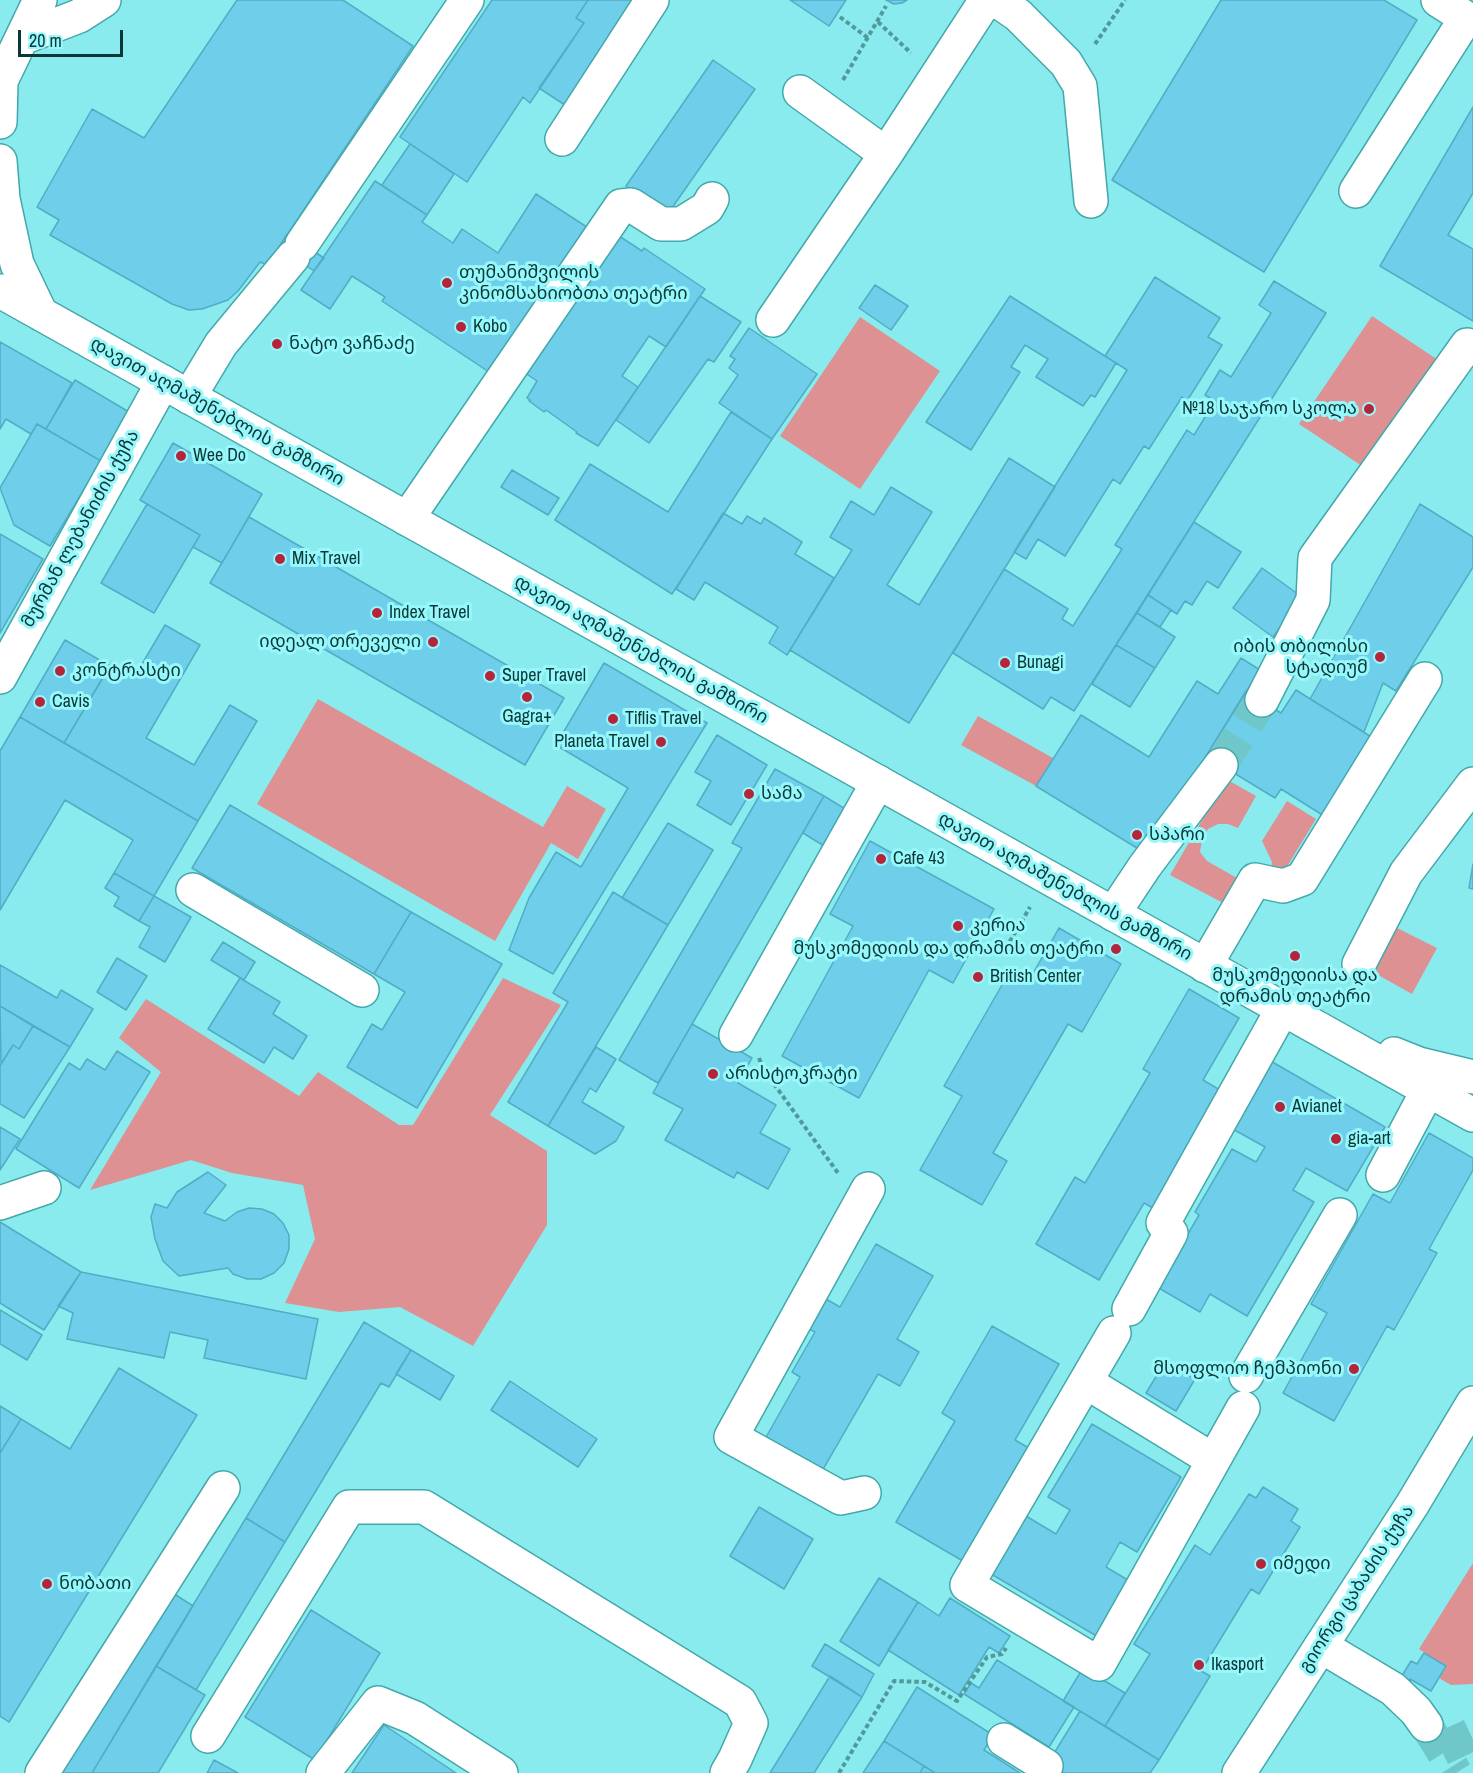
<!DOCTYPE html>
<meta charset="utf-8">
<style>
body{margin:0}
#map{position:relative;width:1473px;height:1773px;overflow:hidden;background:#89ebee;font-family:"Archivo Narrow",sans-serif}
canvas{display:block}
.scale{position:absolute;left:18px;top:30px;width:105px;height:27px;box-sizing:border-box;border:3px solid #0b3738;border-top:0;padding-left:8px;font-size:18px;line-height:21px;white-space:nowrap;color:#0b3738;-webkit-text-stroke:4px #97f8fb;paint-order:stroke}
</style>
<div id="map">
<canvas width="1473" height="1773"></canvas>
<div class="scale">20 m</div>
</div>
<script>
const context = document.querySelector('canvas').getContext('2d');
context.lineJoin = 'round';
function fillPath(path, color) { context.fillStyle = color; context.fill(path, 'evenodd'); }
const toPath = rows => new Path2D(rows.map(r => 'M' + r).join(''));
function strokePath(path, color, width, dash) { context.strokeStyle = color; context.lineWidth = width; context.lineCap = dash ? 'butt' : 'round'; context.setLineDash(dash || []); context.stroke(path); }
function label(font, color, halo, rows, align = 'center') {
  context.font = font + ' "Archivo Narrow","Noto Sans Georgian",sans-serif'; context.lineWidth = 6; context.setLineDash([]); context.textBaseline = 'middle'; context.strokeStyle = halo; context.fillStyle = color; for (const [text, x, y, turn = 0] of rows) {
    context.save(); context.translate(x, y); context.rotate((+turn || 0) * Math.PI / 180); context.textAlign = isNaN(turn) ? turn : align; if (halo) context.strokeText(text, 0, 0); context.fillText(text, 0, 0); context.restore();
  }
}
const green = toPath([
 [1372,316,1438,360,1365,468,1299,424],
 [860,317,940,371,860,489,780,436],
 [318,699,543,827,567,786,606,809,578,859,551,843,495,941,257,804],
 [978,716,1053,758,1036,786,961,745],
 [1226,779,1256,796,1238,828,1228,824,1218,824,1208,829,1202,839,1200,852,1207,861,1244,882,1229,906,1170,875],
 [1287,801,1316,819,1280,878,1271,872,1272,862,1262,841],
 [1395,927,1437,948,1412,994,1371,971],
 [503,978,561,1005,490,1115,547,1151,547,1225,473,1346,400,1307,339,1312,285,1303,315,1239,303,1185,232,1173,191,1160,90,1190,161,1072,119,1038,146,999,299,1096,318,1072,399,1125,413,1125],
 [1473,1563,1473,1684,1451,1685,1439,1678,1446,1666,1419,1649]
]);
const building = toPath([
 [237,0,343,0,413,46,267,265,260,262,238,291,228,300,202,309,189,310,172,304,50,235,59,220,37,207,92,109,144,138,237,0],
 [492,0,588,0,576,18,584,23,530,103,523,97,467,182,400,137,492,0],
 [588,0,644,0,571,109,539,88,584,23,576,18,588,0],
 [790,0,846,0,829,26,790,0],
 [886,0,907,0,902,3,894,4,886,0],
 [1221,0,1384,0,1417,20,1264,272,1112,180,1221,0],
 [713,60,755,89,667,215,626,186,713,60],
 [1473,107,1473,193,1448,235,1473,249,1473,321,1380,266,1473,107],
 [410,144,454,174,427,215,382,185,410,144],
 [375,181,427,215,422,222,453,243,462,229,498,253,536,194,593,231,495,376,382,301,385,297,352,276,330,309,301,290,375,181],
 [287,234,324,258,314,271,279,247,287,234],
 [616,234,642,251,644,248,705,289,666,347,649,336,622,376,638,387,598,446,576,433,577,432,546,410,544,412,529,401,530,400,527,398,537,381,522,371,616,234],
 [1155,277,1220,318,1208,337,1222,345,1187,401,1182,397,1149,449,1144,446,1120,484,1113,479,1065,556,1038,539,1026,559,1014,552,1127,370,1105,356,1155,277],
 [1274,281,1326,313,1074,711,1051,697,1043,709,953,653,1004,569,1068,609,1062,619,1073,626,1122,549,1115,545,1187,430,1194,435,1215,401,1205,395,1220,370,1231,377,1271,313,1259,305,1274,281],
 [875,285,908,306,891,330,859,308,875,285],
 [700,296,741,322,714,362,708,359,649,443,616,420,700,296],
 [1010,296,1116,363,1095,397,1091,395,1083,406,1036,377,1048,359,1025,345,1011,367,1020,372,971,450,926,422,1010,296],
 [749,328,817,374,772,439,719,403,738,375,729,368,735,359,730,356,749,328],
 [0,342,72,383,46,429,37,424,31,434,6,419,0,429,0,342],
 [75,380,129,412,101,461,46,429,75,380],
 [731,412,772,439,672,594,555,520,590,464,668,512,731,412],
 [37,424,101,461,50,546,14,525,0,488,37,424],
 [173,443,262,494,222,563,193,547,200,535,140,500,173,443],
 [1009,458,1055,487,909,723,790,650,852,550,830,537,851,501,874,515,891,487,932,512,887,585,919,605,1009,458],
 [512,470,559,498,548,515,501,487,512,470],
 [147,504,200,535,154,613,101,583,147,504],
 [1420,504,1473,537,1473,567,1396,691,1383,683,1364,732,1310,699,1420,504],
 [723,513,742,524,747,516,761,524,764,518,802,542,795,554,834,578,787,655,769,643,778,627,705,582,694,600,676,589,723,513],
 [249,517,564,698,525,765,210,583,249,517],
 [1194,522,1241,552,1218,588,1207,581,1192,605,1185,601,1177,614,1148,595,1194,522],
 [0,534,43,559,0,633,0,534],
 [1262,568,1302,597,1273,637,1233,608,1262,568],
 [1148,595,1171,610,1160,627,1137,613,1148,595],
 [1137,613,1175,637,1155,668,1116,645,1137,613],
 [165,625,200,645,146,738,194,765,230,705,257,721,198,821,64,743,112,662,135,676,165,625],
 [65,640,110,666,64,743,20,717,65,640],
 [1116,645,1155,668,1130,707,1092,684,1116,645],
 [1241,658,1260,670,1145,853,1036,786,1081,715,1149,757,1197,681,1218,694,1241,658],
 [604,663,707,723,553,974,509,950,529,898,556,852,581,867,628,788,556,745,604,663],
 [1296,690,1381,743,1332,821,1281,789,1275,798,1206,756,1246,691,1281,713,1296,690],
 [20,717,198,821,154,896,114,873,133,840,65,800,0,910,0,751,20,717],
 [717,735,767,765,731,825,697,805,711,781,695,772,717,735],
 [775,769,824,796,658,1083,619,1060,742,848,732,843,775,769],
 [824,796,850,812,829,849,803,833,824,796],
 [230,805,411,912,374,974,192,868,230,805],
 [668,823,713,850,668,925,622,898,668,823],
 [870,841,994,909,953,983,929,970,859,1098,782,1056,853,926,830,914,870,841],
 [1473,864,1473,889,1469,888,1473,864],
 [114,873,154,896,139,921,114,906,119,897,105,888,114,873],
 [613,892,668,925,548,1126,508,1102,568,1002,553,993,613,892],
 [154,896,191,917,165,962,139,947,150,927,139,921,154,896],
 [411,912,502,964,417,1108,347,1067,372,1024,382,1030,405,992,374,974,411,912],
 [1059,928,1121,964,1082,1032,1068,1024,993,1153,1007,1161,982,1205,920,1170,962,1096,944,1086,1010,971,1028,982,1059,928],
 [223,942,255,962,244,980,211,960,223,942],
 [117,958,147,976,126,1010,97,992,117,958],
 [0,965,57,998,61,990,93,1009,70,1047,0,1006,0,965],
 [240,978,280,1002,273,1014,307,1036,293,1059,274,1047,264,1063,208,1029,240,978],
 [1189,989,1239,1018,1203,1080,1230,1096,1162,1213,1144,1203,1099,1280,1036,1244,1075,1177,1085,1183,1150,1073,1143,1069,1189,989],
 [0,1006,33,1026,19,1049,13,1045,1,1064,0,1006],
 [692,1024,752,1058,738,1083,776,1105,760,1133,790,1149,768,1189,737,1172,734,1178,665,1140,683,1109,653,1093,692,1024],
 [33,1026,70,1047,24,1118,0,1104,0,1066,13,1045,19,1049,33,1026],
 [596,1047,616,1059,596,1092,590,1088,582,1102,624,1127,616,1141,595,1154,548,1126,596,1047],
 [117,1051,150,1072,79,1188,16,1149,69,1063,80,1070,87,1059,105,1070,117,1051],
 [1262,1056,1385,1127,1347,1191,1306,1168,1293,1190,1314,1202,1247,1316,1210,1294,1200,1312,1157,1287,1199,1215,1195,1212,1232,1149,1256,1162,1265,1147,1222,1123,1262,1056],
 [0,1127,20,1139,0,1170,0,1127],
 [1429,1133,1473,1158,1473,1170,1429,1249,1437,1253,1394,1330,1387,1326,1334,1421,1283,1393,1327,1313,1311,1304,1373,1194,1390,1203,1429,1133],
 [208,1172,226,1185,204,1213,225,1221,237,1212,249,1208,262,1209,274,1214,283,1223,289,1235,289,1249,284,1263,274,1273,261,1279,247,1279,233,1274,228,1268,179,1276,163,1261,155,1239,151,1217,155,1204,167,1208,177,1192,208,1172],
 [0,1222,81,1272,44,1330,0,1303,0,1222],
 [876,1244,933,1276,897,1339,919,1352,900,1386,878,1374,822,1471,765,1439,800,1377,792,1372,815,1332,801,1325,819,1295,840,1307,876,1244],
 [81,1272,318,1319,306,1379,204,1358,208,1340,170,1332,164,1358,67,1339,73,1313,58,1306,81,1272],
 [0,1310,42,1335,27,1360,0,1344,0,1310],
 [364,1322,411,1350,389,1387,381,1383,285,1542,246,1518,364,1322],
 [992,1326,1059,1364,1015,1440,1034,1451,968,1564,896,1522,955,1421,942,1413,992,1326],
 [411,1350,454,1376,440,1400,396,1374,411,1350],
 [1165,1362,1195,1379,1176,1411,1146,1393,1165,1362],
 [119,1368,197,1415,9,1722,0,1716,0,1453,21,1419,70,1449,119,1368],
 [510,1381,597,1439,578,1467,491,1410,510,1381],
 [0,1406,21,1419,0,1453,0,1406],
 [1092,1424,1181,1477,1137,1552,1120,1542,1106,1567,1133,1583,1100,1638,986,1571,1021,1513,1056,1534,1070,1510,1048,1497,1092,1424],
 [1263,1487,1298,1509,1291,1521,1300,1527,1259,1594,1251,1589,1201,1671,1210,1676,1159,1760,1105,1726,1150,1654,1134,1644,1195,1545,1210,1555,1249,1494,1256,1498,1263,1487],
 [759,1507,813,1539,784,1589,730,1556,759,1507],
 [246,1518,285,1542,196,1690,156,1666,246,1518],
 [879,1578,918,1602,879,1666,840,1641,879,1578],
 [165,1588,193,1606,92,1773,54,1773,165,1588],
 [950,1598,1010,1636,999,1653,989,1647,959,1695,888,1650,918,1602,939,1616,950,1598],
 [311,1610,380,1653,315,1760,245,1717,311,1610],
 [825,1644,874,1674,862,1697,812,1666,825,1644],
 [1424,1653,1446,1666,1431,1691,1410,1679,1408,1684,1400,1679,1411,1661,1417,1664,1424,1653],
 [997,1660,1074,1707,1049,1747,964,1694,971,1683,979,1688,997,1660],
 [156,1666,205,1695,158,1773,92,1773,156,1666],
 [1083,1668,1125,1693,1105,1726,1063,1701,1083,1668],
 [830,1676,862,1697,814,1773,770,1773,830,1676],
 [917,1687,993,1735,984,1750,1020,1773,935,1773,884,1741,917,1687],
 [1080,1711,1159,1760,1150,1773,1042,1773,1080,1711],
 [384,1725,456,1773,352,1773,384,1725],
 [884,1741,924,1766,920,1773,863,1773,884,1741],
 [214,1760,238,1773,207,1773,214,1760],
 [924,1766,935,1773,920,1773,924,1766]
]);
const minorTunnel = toPath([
 [1221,765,1262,700],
 [1426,1725,1456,1773],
 [1441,1749,1473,1734]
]);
const path = toPath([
 [840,17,868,38],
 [878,22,911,53],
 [1095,44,1125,0],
 [843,80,886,6],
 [1006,948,1030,907],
 [759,1058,764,1070,838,1173],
 [839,1773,894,1681,925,1682,957,1701,987,1657,1002,1654,1006,1648]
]);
const minor = toPath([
 [996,0,1018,15,1066,63,1080,86,1091,201],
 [800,92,886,154],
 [562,139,652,0],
 [1356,191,1466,18,1438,0],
 [302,244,467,0],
 [773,320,886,154,986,0],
 [189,397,221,344,293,257],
 [407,519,621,206,631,205,661,224,681,224,707,208,712,199],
 [0,677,163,382],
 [1262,700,1313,600,1315,558,1467,345,1473,348],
 [193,890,362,990],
 [1113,914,1145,866,1221,765],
 [1359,964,1406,873,1473,784],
 [1205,966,1255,880,1283,886,1302,879,1425,679],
 [736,1035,878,782],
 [1383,1175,1428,1090],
 [0,1203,44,1188],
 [1129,1309,1171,1233,1163,1223,1282,1010],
 [1114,1333,967,1585,1099,1664,1243,1408],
 [1246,1376,1340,1215],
 [1086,1382,1213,1460],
 [864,1493,841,1498,731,1437,868,1189],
 [1321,1646,1393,1689,1416,1711,1426,1725],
 [208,1736,349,1507,424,1507,740,1702,751,1723,735,1759,727,1773],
 [1004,1740,1046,1766],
 [42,1773,223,1488],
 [323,1773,378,1703,415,1718,501,1773]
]);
const major = toPath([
 [22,38,79,16,104,0],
 [0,83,40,0],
 [0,122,1,81],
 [0,161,3,199,17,264,41,314],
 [0,291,1473,1115],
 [1394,1054,1419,1064,1473,1077],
 [1239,1773,1412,1505,1473,1403]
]);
const markers = [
 [447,283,6,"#b6243c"],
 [461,327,6,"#b6243c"],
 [277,344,6,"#b6243c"],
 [1369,409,6,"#b6243c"],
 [181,456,6,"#b6243c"],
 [280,559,6,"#b6243c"],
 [377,613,6,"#b6243c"],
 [433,642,6,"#b6243c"],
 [1380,657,6,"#b6243c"],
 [1005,663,6,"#b6243c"],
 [60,671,6,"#b6243c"],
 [490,676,6,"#b6243c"],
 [527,697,6,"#b6243c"],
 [40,702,6,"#b6243c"],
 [613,719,6,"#b6243c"],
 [661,742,6,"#b6243c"],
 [749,794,6,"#b6243c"],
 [1137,835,6,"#b6243c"],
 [881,859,6,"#b6243c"],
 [958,926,6,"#b6243c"],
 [1116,949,6,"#b6243c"],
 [1295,956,6,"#b6243c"],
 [978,977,6,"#b6243c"],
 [713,1074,6,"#b6243c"],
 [1280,1107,6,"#b6243c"],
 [1336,1139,6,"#b6243c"],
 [1354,1369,6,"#b6243c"],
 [1261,1564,6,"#b6243c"],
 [47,1584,6,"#b6243c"],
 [1199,1665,6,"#b6243c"]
];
const poiNames = [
 ["თუმანიშვილის",459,273],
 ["კინომსახიობთა თეატრი",459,294],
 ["Kobo",473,327],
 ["ნატო ვაჩნაძე",289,344],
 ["№18 საჯარო სკოლა",1357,409,"right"],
 ["Wee Do",193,456],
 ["Mix Travel",292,559],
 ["Index Travel",389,613],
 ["იდეალ თრეველი",421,642,"right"],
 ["იბის თბილისი",1368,647,"right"],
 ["სტადიუმ",1368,668,"right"],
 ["Bunagi",1017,663],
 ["კონტრასტი",72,671],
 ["Super Travel",502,676],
 ["Cavis",52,702],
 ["Gagra+",527,717,"center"],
 ["Tiflis Travel",625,719],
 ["Planeta Travel",649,742,"right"],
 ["სამა",761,794],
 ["სპარი",1149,835],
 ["Cafe 43",893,859],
 ["კერია",970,926],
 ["მუსკომედიის და დრამის თეატრი",1104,949,"right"],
 ["მუსკომედიისა და",1295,976,"center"],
 ["დრამის თეატრი",1295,997,"center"],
 ["British Center",990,977],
 ["არისტოკრატი",725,1074],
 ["Avianet",1292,1107],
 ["gia-art",1348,1139],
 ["მსოფლიო ჩემპიონი",1342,1369,"right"],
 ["იმედი",1273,1564],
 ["ნობათი",59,1584],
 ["Ikasport",1211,1665]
];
const streetNames = [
 ["დავით აღმაშენებლის გამზირი",217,412,29],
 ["მურმან ლებანიძის ქუჩა",81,529,-61],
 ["დავით აღმაშენებლის გამზირი",641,650,29],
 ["დავით აღმაშენებლის გამზირი",1065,887,29],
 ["გიორგი ცაბაძის ქუჩა",1357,1589,-57]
];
fillPath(green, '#dd9193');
fillPath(building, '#6fcfea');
strokePath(building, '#52acc4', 1.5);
strokePath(minorTunnel, '#70c7ca', 33, [33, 16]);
strokePath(minor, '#43a8ab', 36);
strokePath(major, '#43a8ab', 36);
strokePath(path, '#509a9c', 4, [4.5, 3]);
strokePath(minor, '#fff', 33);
strokePath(major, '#fff', 33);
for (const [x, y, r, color] of markers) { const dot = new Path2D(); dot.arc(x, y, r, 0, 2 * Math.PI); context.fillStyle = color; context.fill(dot); strokePath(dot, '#97f8fb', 2); }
label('18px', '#0b3738', '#97f8fb', poiNames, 'left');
label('18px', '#0b3738', '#97f8fb', streetNames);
</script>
